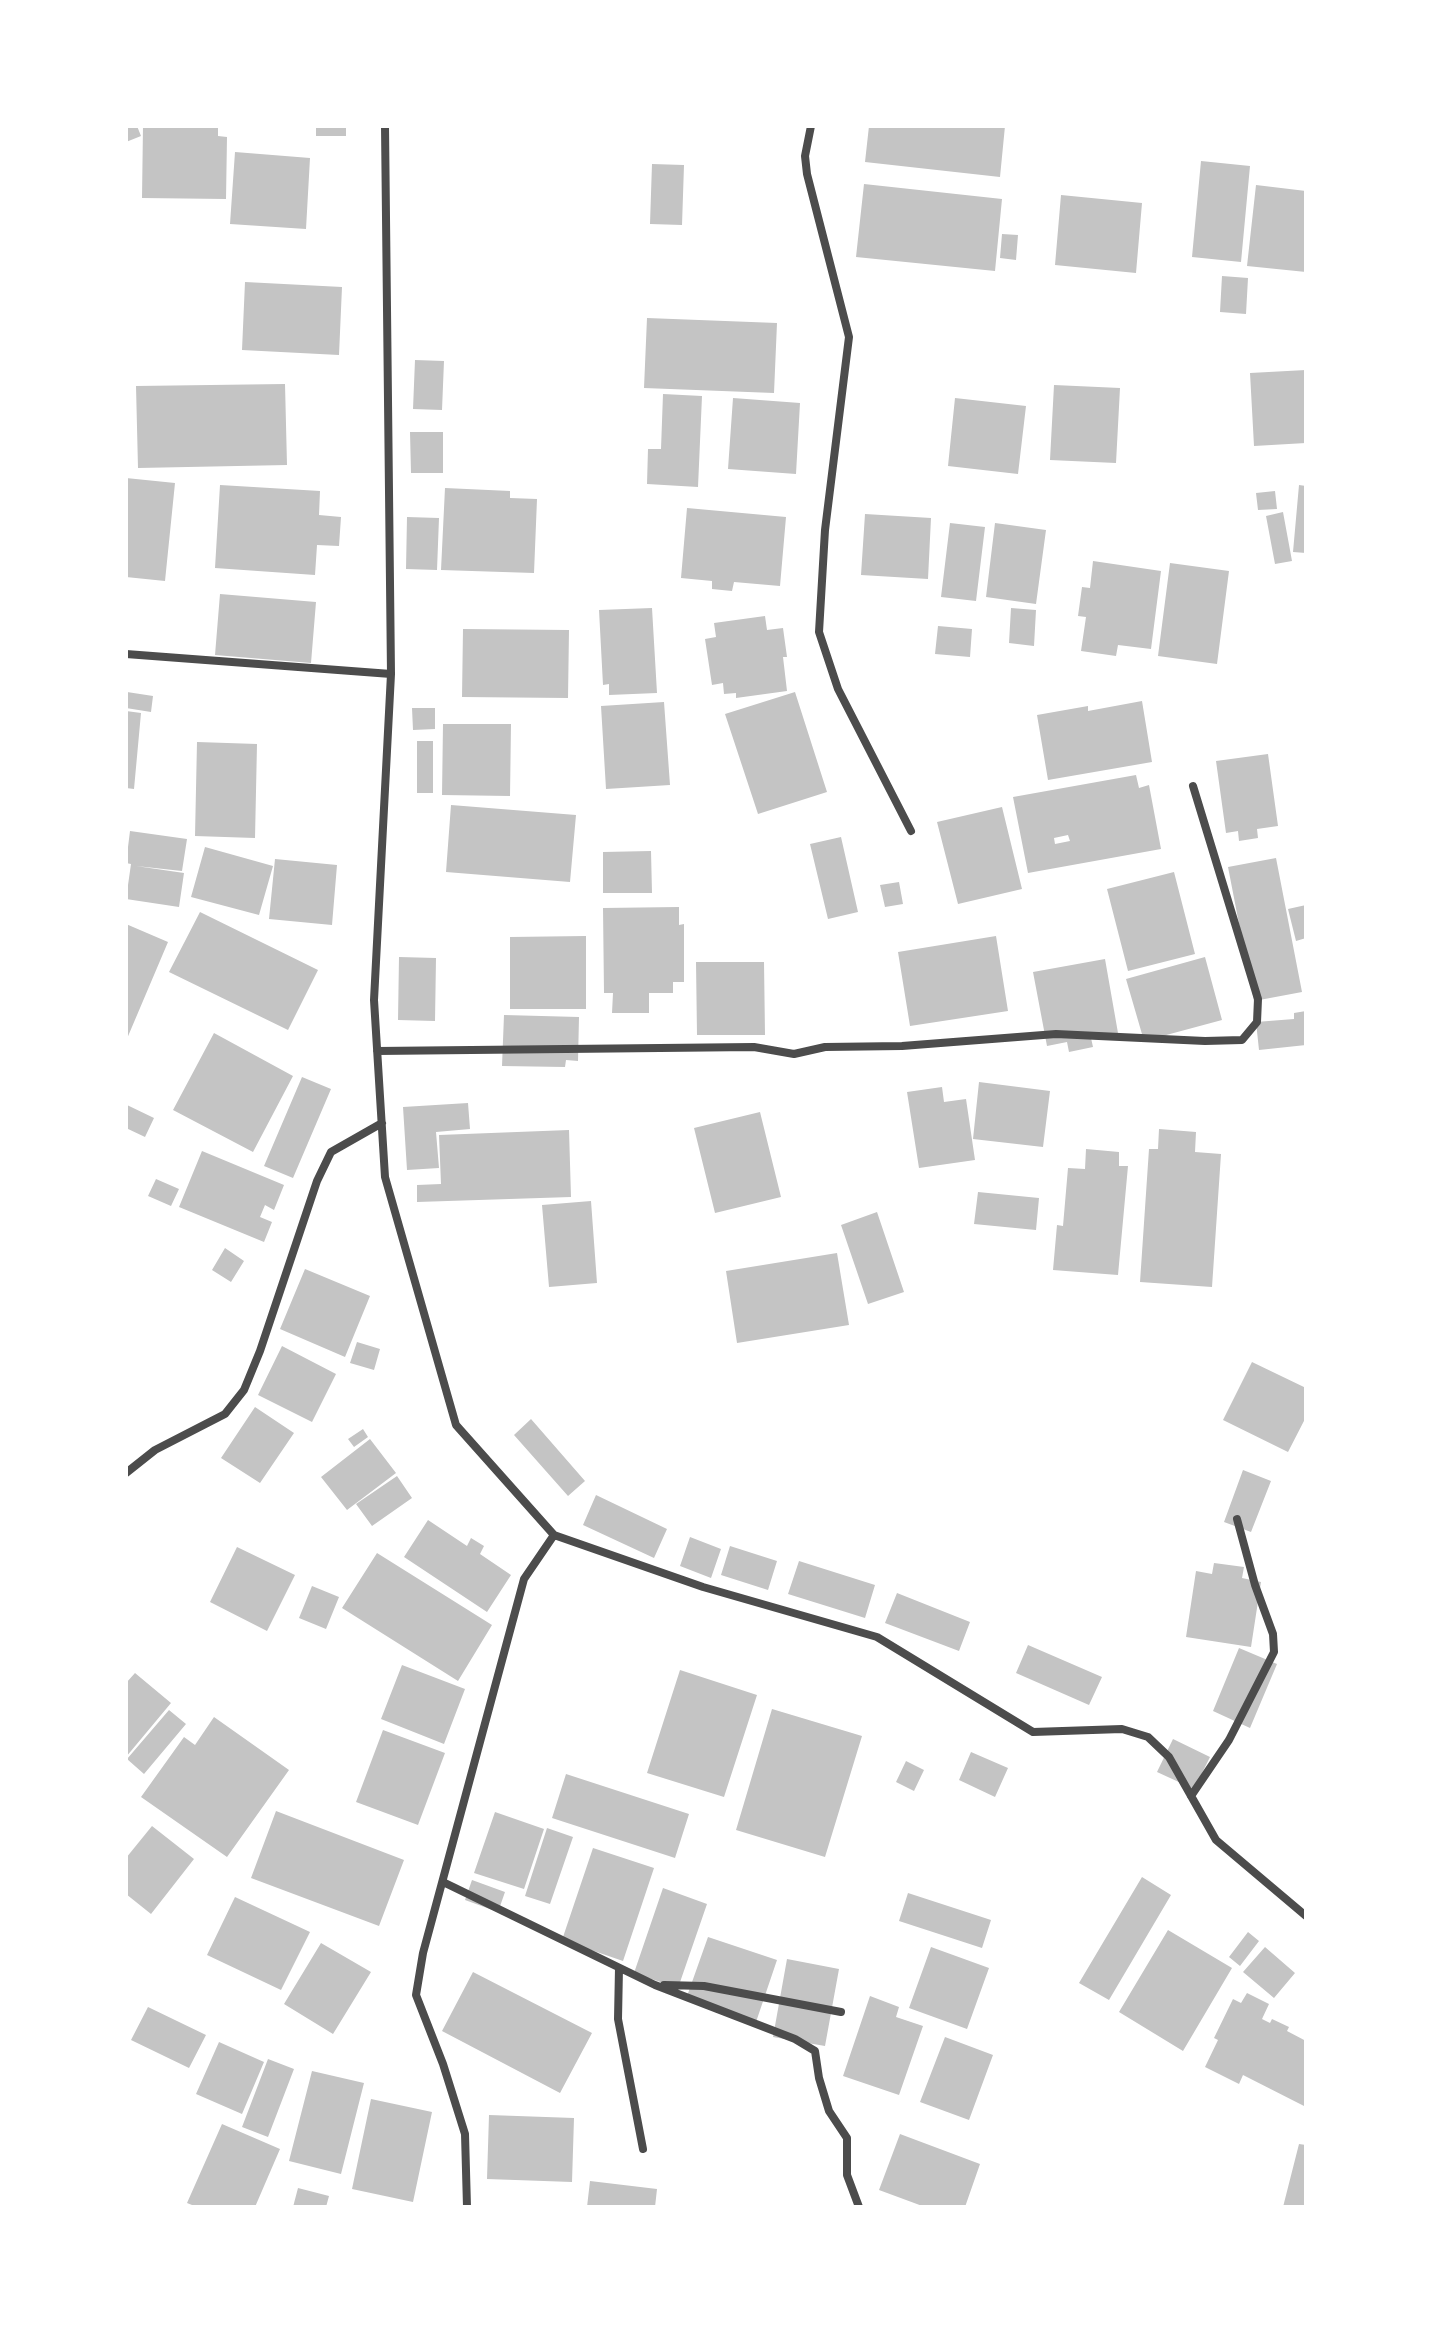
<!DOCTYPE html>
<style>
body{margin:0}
#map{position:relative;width:1432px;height:2333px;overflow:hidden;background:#fff;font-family:"Space Grotesk",sans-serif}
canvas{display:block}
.frame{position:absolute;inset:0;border:128px solid #fff;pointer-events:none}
</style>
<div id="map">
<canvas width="1432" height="2333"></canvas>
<div class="frame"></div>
</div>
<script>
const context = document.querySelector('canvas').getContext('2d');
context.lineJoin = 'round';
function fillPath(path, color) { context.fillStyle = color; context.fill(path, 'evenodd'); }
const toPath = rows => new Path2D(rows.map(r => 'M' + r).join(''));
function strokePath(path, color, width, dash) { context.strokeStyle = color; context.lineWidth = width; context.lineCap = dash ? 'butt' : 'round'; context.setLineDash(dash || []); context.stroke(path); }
const building = toPath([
 [126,126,137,126,141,136,126,142],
 [143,126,218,126,218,136,227,137,226,199,142,198],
 [316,126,346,126,346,136,316,136],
 [869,126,1005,126,1000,177,865,162],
 [235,152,310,158,306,229,230,224],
 [1201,161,1250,166,1241,262,1192,257],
 [652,164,684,165,682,225,650,224],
 [864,184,1002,199,995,271,856,257],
 [1256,185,1306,191,1306,272,1247,266],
 [1061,195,1142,203,1136,273,1055,265],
 [1002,234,1018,235,1016,260,1000,258],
 [1222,276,1248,278,1246,314,1220,312],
 [245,282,342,287,339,355,242,350],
 [647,318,777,323,774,393,644,388],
 [415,360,444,361,442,410,413,409],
 [1306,370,1306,443,1254,446,1250,373],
 [285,384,287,465,138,468,136,386],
 [1054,385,1120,388,1116,463,1050,460],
 [663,394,702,396,698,487,647,484,648,449,661,449],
 [733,398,800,403,796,474,728,469],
 [955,398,1026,406,1018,474,948,466],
 [410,432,443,432,443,473,411,473],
 [126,478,175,483,165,581,126,577],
 [220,485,320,491,319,515,341,517,339,546,317,545,315,575,215,568],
 [1299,485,1306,486,1306,553,1293,552],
 [445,488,510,491,510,498,537,499,534,573,441,570],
 [1275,491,1277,509,1258,510,1256,493],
 [687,508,786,517,780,586,734,582,732,591,712,589,712,581,681,578],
 [1283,512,1292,561,1275,564,1266,516],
 [865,514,931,518,928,579,861,575],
 [407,517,439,518,437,570,406,569],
 [950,523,985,527,976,601,941,597],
 [995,523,1046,530,1036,604,986,597],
 [1093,561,1161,571,1151,649,1118,645,1116,656,1081,651,1086,617,1078,616,1082,587,1090,588],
 [1170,563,1229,571,1217,664,1158,656],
 [220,594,316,602,311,663,215,655],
 [652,608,657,693,609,695,609,684,603,685,599,610],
 [1011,608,1036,610,1034,646,1009,643],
 [765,616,767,630,783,628,787,657,783,657,787,691,736,698,736,693,724,694,723,683,712,685,705,639,716,637,714,623],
 [938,626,972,629,970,657,935,654],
 [463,629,569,630,568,698,462,697],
 [127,692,153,696,151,712,126,708],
 [795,692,827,792,758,814,725,714],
 [1142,701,1152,762,1048,780,1037,715,1088,706,1088,711],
 [664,702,670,785,606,789,601,706],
 [412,708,435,708,435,729,413,730],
 [126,711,141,713,134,789,126,788],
 [443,724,511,724,510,796,442,795],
 [417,741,433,741,433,793,417,793],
 [197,742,257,744,255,838,195,836],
 [1268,754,1278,826,1257,829,1258,838,1239,841,1238,831,1226,833,1216,761],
 [1136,775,1139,788,1149,785,1161,849,1028,873,1013,797],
 [1068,835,1070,841,1055,844,1054,838],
 [451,805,576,815,570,882,446,872],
 [1002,807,1022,889,958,904,937,822],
 [130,831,187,839,182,871,136,866,184,873,179,907,126,899,131,864,126,863],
 [841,837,858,912,828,919,810,844],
 [205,847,273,866,259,915,191,897],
 [651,851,652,893,603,893,603,852],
 [1276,858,1302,992,1254,1001,1228,867],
 [275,859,337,865,332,925,269,919],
 [1174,872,1195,954,1128,971,1107,889],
 [899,882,903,904,885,907,880,885],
 [1306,905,1306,938,1296,941,1288,909],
 [679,907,679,925,684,924,684,982,673,982,673,993,649,993,649,1013,612,1013,613,993,604,993,603,908],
 [200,912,318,970,288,1030,169,972],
 [126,924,168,942,126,1041],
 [586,936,586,1009,510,1009,510,937],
 [996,936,1008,1011,910,1026,898,952],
 [399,957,436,958,435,1021,398,1020],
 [1205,957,1222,1020,1144,1041,1126,979],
 [1105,959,1118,1033,1091,1038,1093,1047,1069,1052,1067,1042,1047,1046,1033,972],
 [696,962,764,962,765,1035,697,1035],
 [1306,1011,1306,1045,1259,1050,1256,1022,1294,1019,1294,1013],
 [504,1015,579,1017,578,1061,566,1060,565,1067,502,1066],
 [214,1033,293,1076,253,1152,173,1110],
 [302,1077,331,1089,293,1178,264,1166],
 [979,1082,1050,1091,1043,1147,973,1139],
 [942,1087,944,1102,966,1099,975,1160,919,1168,907,1092],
 [468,1103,470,1129,436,1132,439,1168,407,1170,403,1107],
 [127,1105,154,1118,145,1137,126,1128],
 [760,1112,781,1197,715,1213,694,1128],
 [1159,1129,1196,1132,1195,1152,1221,1154,1212,1287,1140,1282,1149,1149,1158,1149],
 [569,1130,571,1197,417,1202,417,1185,441,1184,439,1135],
 [1086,1149,1119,1152,1119,1166,1128,1166,1118,1275,1053,1270,1057,1225,1063,1226,1068,1168,1085,1169],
 [202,1151,284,1185,274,1210,265,1205,260,1217,272,1222,264,1242,179,1207],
 [156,1179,179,1189,171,1206,148,1196],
 [978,1192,1039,1198,1036,1230,974,1224],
 [591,1201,597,1283,549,1287,542,1205],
 [877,1212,904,1292,868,1304,841,1225],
 [225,1248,244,1261,231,1282,212,1270],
 [837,1253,849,1325,737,1343,726,1271],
 [305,1269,370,1296,345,1357,280,1329],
 [357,1342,380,1349,374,1370,350,1363],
 [282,1346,336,1374,312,1422,258,1395],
 [1252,1362,1306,1388,1306,1417,1288,1452,1223,1420],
 [255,1407,294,1433,260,1483,221,1458],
 [531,1419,585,1481,568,1496,514,1435],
 [363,1429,368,1437,354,1447,348,1439],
 [370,1439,396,1473,347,1510,321,1477],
 [1243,1470,1271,1481,1251,1532,1224,1522],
 [397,1476,412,1498,372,1526,356,1504],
 [596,1495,667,1529,654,1558,583,1525],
 [428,1520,467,1546,471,1538,484,1546,480,1554,511,1575,487,1612,404,1557],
 [690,1537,721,1549,711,1578,680,1566],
 [730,1546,777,1561,768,1590,721,1575],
 [237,1547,295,1575,267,1631,210,1602],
 [377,1553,492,1625,458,1681,342,1608],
 [799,1561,875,1585,865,1618,788,1594],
 [1214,1563,1244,1567,1242,1578,1261,1582,1251,1647,1186,1637,1196,1571,1212,1574],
 [312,1586,339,1597,326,1629,299,1618],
 [897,1593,970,1622,959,1651,885,1623],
 [1028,1645,1102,1677,1089,1705,1016,1673],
 [1239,1648,1277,1664,1250,1728,1213,1711],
 [402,1665,465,1689,444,1744,381,1719],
 [680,1670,757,1695,724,1797,647,1773],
 [135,1673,171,1703,126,1757,126,1683],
 [772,1709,862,1736,825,1857,736,1830],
 [169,1710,186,1724,144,1774,127,1759],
 [214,1717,289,1770,227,1857,141,1797,184,1737,195,1745],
 [383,1730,445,1753,418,1825,356,1802],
 [1173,1739,1210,1757,1194,1789,1157,1772],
 [971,1752,1008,1768,995,1797,959,1780],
 [906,1761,924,1770,914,1791,896,1782],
 [566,1774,689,1814,675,1858,552,1818],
 [276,1811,404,1860,379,1926,251,1878],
 [495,1812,544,1829,524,1889,474,1873],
 [152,1826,194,1859,151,1914,126,1894,126,1858],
 [547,1828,573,1837,550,1904,525,1896],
 [593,1848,654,1868,623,1961,562,1940],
 [1142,1877,1171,1895,1109,2000,1079,1983],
 [472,1880,505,1892,498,1912,465,1900],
 [663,1888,707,1904,678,1988,634,1973],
 [908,1893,991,1920,982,1948,899,1921],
 [235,1897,310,1932,281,1990,207,1955],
 [1168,1930,1232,1968,1183,2051,1119,2012],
 [1248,1932,1259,1941,1240,1966,1229,1957],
 [708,1937,777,1960,756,2022,686,1999],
 [321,1943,371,1972,333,2034,284,2004],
 [931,1947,989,1968,967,2029,909,2008],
 [1265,1947,1295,1973,1274,1998,1243,1972],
 [787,1959,839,1969,825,2046,773,2037],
 [473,1972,592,2033,560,2093,442,2031],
 [1247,1993,1269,2004,1262,2019,1270,2023,1272,2019,1289,2027,1287,2031,1306,2041,1306,2107,1243,2075,1239,2084,1205,2067,1218,2040,1214,2038,1233,1999,1241,2003],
 [870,1996,899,2007,896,2017,923,2026,899,2095,843,2076],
 [148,2007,206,2035,189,2068,131,2040],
 [945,2037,993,2055,969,2120,920,2102],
 [219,2042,264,2062,242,2114,196,2094],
 [268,2059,294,2069,268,2137,242,2127],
 [312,2071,364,2083,341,2174,289,2161],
 [371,2099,432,2112,413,2202,352,2189],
 [489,2115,574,2118,572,2182,487,2179],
 [222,2124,280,2149,255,2207,197,2207,187,2203],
 [900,2134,980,2164,965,2207,925,2207,879,2190],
 [1299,2144,1306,2145,1306,2207,1283,2207],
 [590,2181,657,2189,655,2207,587,2207],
 [298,2188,329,2196,326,2207,293,2207]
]);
const minor = toPath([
 [385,126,391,674,374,1000,385,1177,456,1425,554,1535,703,1587,877,1637,1033,1732,1122,1729,1148,1737,1169,1757,1216,1840,1306,1916],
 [811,126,805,156,807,174,849,337,825,530,819,632,838,689,911,831],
 [126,654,391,674],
 [377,1051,754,1047,794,1054,825,1047,902,1046,1056,1034,1205,1041,1242,1040,1257,1022,1258,999,1193,786],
 [126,1473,155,1450,225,1414,244,1390,260,1351,317,1181,331,1152,382,1123],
 [1191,1796,1229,1740,1274,1652,1273,1634,1255,1585,1237,1519],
 [443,1882,655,1985,795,2039,815,2051,819,2078,829,2111,847,2138,847,2175,859,2207],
 [619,1968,618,2019,643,2149],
 [664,1985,704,1986,841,2012],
 [467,2207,465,2134,443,2064,416,1995,423,1953,524,1579,554,1535]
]);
fillPath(building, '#c4c4c4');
strokePath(minor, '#4c4c4c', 8);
</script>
